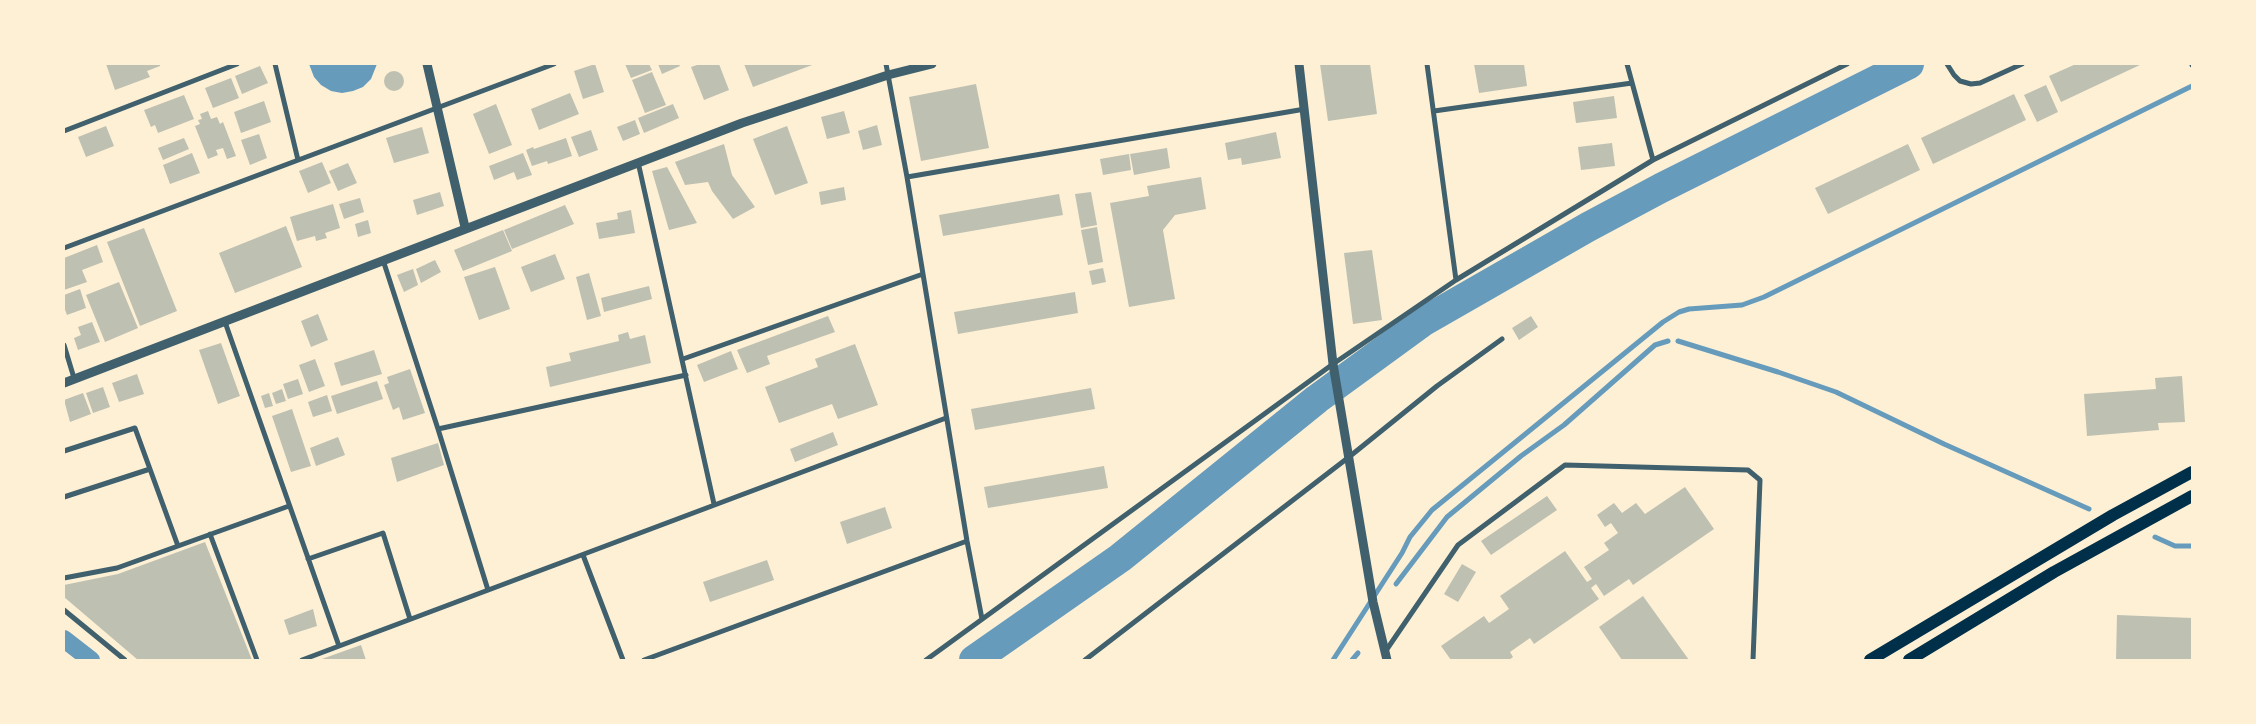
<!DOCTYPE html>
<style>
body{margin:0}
#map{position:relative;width:2256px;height:724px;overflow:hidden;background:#fdf0d5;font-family:"Work Sans",sans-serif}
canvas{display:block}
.frame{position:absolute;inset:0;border:65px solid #fdf0d5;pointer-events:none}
</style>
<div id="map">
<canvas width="2256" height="724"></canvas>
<div class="frame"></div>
</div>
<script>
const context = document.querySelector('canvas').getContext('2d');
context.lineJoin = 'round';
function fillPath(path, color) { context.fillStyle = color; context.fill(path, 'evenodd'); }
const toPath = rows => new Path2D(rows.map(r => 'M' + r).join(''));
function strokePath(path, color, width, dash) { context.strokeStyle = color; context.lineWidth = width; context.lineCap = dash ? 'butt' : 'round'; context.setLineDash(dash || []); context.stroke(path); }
const water = toPath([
 [309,64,377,64,371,79,363,87,353,91,342,93,331,91,321,85,314,77]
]);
const stream = toPath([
 [1678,341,1778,372,1836,392,1944,444,2089,509],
 [2155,537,2175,546,2192,546],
 [1396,584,1447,517,1521,456,1564,425,1655,345,1668,341],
 [1333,660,1402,553,1410,537,1432,510,1663,322,1679,312,1689,309,1742,305,1764,297,2192,86],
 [1352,660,1358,653]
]);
const canal = toPath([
 [64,639,91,660]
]);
const river = toPath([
 [974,660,1120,558,1317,399,1424,321,1588,227,1661,188,1909,64]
]);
const building = toPath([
 [106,64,160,64,160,66,147,71,150,77,115,90],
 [595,64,604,92,583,99,574,71],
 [625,64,649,64,652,70,631,78],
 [658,64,679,64,680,66,662,74],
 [700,64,719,64,729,90,704,100,691,67],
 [744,64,815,64,753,87],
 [1320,64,1370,64,1377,114,1328,121],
 [1474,64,1524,64,1527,86,1479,93],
 [2076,64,2142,64,2061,102,2049,76],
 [260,66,268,83,242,94,235,76],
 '384 81a10 10 0 1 1 20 0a10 10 0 1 1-20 0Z',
 [652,72,666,105,645,113,632,80],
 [231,78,239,98,213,108,205,88],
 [976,84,989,148,921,161,909,97],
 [2046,85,2058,112,2037,122,2024,95],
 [570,93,579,114,539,130,531,109],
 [2014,94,2026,120,1933,164,1921,138],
 [184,95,194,119,158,133,155,125,151,127,144,110],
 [1614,96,1617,118,1576,123,1573,102],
 [264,101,271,122,241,133,234,112],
 [496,104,512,145,489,154,473,114],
 [673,104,679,118,644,133,638,118],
 [208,111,211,119,217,117,220,124,223,122,236,156,227,159,223,148,216,150,218,155,208,159,195,126,200,124,198,120,202,119,200,114],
 [844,111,850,133,827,139,821,117],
 [635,120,640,134,623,141,617,127],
 [877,125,882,145,863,150,858,131],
 [106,126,114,146,86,157,78,137],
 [787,126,808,183,775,195,753,139],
 [422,127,429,153,394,163,386,138],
 [591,130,598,150,579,157,571,137],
 [1276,132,1281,158,1242,165,1241,158,1228,160,1225,143],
 [259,134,267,158,250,165,241,140],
 [184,138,189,149,163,160,158,148],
 [566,138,572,156,548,164,547,161,532,166,526,150,533,147,534,149],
 [1612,143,1615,166,1581,170,1578,147],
 [724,144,732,175,755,207,733,219,712,191,708,182,685,185,675,162],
 [1908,144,1920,170,1828,214,1815,188],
 [1167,148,1170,168,1134,175,1130,154],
 [192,153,200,173,170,184,163,165],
 [523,153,532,175,517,180,514,172,494,180,489,166],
 [1129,154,1131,170,1103,175,1100,159],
 [322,162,331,183,308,193,299,171],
 [348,163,357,183,338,191,329,171],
 [667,167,697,223,669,230,652,171],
 [1201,177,1206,209,1175,215,1163,230,1175,299,1129,307,1110,203,1149,196,1147,186],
 [844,187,846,200,821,205,819,192],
 [440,192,444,206,417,215,413,200],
 [1091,192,1097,225,1081,228,1075,194],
 [1059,194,1063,215,943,236,939,215],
 [360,198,364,212,344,219,339,204],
 [333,204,340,228,325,233,327,238,316,241,315,236,297,241,290,217],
 [565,205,574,224,512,249,504,230],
 [631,210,635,233,599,239,596,223,618,219,617,213],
 [368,220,371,233,358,237,355,224],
 [286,226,302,267,235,293,219,253],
 [1097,227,1103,262,1088,265,1081,230],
 [144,228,177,311,140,326,107,242],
 [503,230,512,251,463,271,454,250],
 [97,245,103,262,82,270,87,282,64,290,64,258],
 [1372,250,1382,320,1353,324,1344,253],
 [555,254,565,279,531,292,521,267],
 [435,260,441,272,421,283,416,269],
 [495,267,510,309,479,320,464,277],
 [1103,268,1106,282,1092,285,1089,271],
 [413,269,418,285,404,292,397,275],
 [589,273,601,316,587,320,576,277],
 [119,282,138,328,105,342,86,295],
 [649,286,652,299,604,312,601,298],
 [80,289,86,308,67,315,64,307,64,295],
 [1075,292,1078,313,958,334,954,312],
 [318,314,328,340,311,347,301,321],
 [828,316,835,332,767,356,770,364,747,373,737,350],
 [1531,316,1538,327,1519,340,1512,328],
 [92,322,100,342,78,350,74,338,81,335,78,327],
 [628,332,630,339,645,335,651,363,550,387,546,367,571,361,569,353,619,341,618,335],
 [221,343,240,396,218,404,199,350],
 [855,344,878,405,838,419,832,404,779,423,765,387,818,367,815,359],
 [374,350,382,374,341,386,334,363],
 [731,351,738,369,704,382,697,365],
 [315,359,325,386,309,392,299,365],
 [410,369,425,413,403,420,399,407,393,410,384,385,389,383,387,377],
 [137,374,144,394,119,402,112,383],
 [2182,376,2185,422,2158,423,2159,430,2087,436,2084,394,2156,389,2155,378],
 [298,379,303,394,288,399,283,384],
 [377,381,383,399,337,414,331,396],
 [103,387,110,407,93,413,86,393],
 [1091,388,1095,409,975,430,971,409],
 [282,389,286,401,276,404,272,393],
 [83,393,91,414,70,422,64,400],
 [269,393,273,406,265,408,261,396],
 [327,395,332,411,313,417,308,402],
 [292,409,311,466,291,472,272,416],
 [833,432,838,445,795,462,790,449],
 [338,437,345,455,316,466,310,448],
 [438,443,444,465,397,482,391,458],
 [1104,466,1108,488,988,508,984,487],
 [1685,487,1714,529,1633,585,1629,579,1604,596,1596,584,1591,588,1599,599,1534,644,1530,638,1510,652,1513,657,1509,660,1451,660,1441,646,1484,616,1489,623,1509,609,1500,596,1565,551,1587,582,1592,579,1584,567,1609,550,1604,543,1618,533,1611,523,1605,527,1597,515,1614,503,1622,513,1636,503,1645,514],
 [1547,496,1557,510,1491,555,1481,541],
 [885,507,892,528,847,544,840,522],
 [205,542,252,660,138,660,64,597,64,585,118,574],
 [767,560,774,580,710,602,703,582],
 [1462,564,1476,572,1458,602,1444,594],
 [1643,596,1689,660,1622,660,1599,627],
 [313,609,317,626,289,635,284,620],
 [2117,615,2192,618,2192,660,2116,660],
 [361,645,366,660,319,660]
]);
const minor = toPath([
 [275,64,298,160],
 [886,64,907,177,967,541,982,619],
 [1427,64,1456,280],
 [1947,64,1954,75,1960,81,1971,84,1980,83,2022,64],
 [2192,64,2192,65],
 [1434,111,1632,83],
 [64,131,237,64],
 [1653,160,1847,64],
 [638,162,714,504],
 [907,177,1305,109],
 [64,248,554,64],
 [383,260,438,429,488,590],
 [225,322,339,646],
 [64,345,74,378],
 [683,359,923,274],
 [438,429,686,375],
 [64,451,135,428,178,546],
 [64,497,150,469],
 [210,534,257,660],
 [583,555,623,660],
 [308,559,383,533,410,619],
 [64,578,117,568,289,506],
 [64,610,125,660],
 [1385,652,1458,545,1565,465,1748,470,1760,480,1753,660],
 [302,660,946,418],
 [644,660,967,541],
 [926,660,1333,364,1456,280,1653,160,1627,64],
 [1085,660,1349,457,1437,386,1502,339]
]);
const tertiary = toPath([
 [427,64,465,227],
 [1299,64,1333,364,1373,602,1387,660],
 [64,383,742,123,888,75,932,64]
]);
const primary = toPath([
 [1870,660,2113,515,2192,472],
 [1909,660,2054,572,2192,496]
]);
fillPath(water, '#669bbc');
strokePath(stream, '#669bbc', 5);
strokePath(canal, '#669bbc', 18);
strokePath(river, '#669bbc', 30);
fillPath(building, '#bec0b2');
strokePath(minor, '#3f606c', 5);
strokePath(tertiary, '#3f606c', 9);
strokePath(primary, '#003049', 12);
</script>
